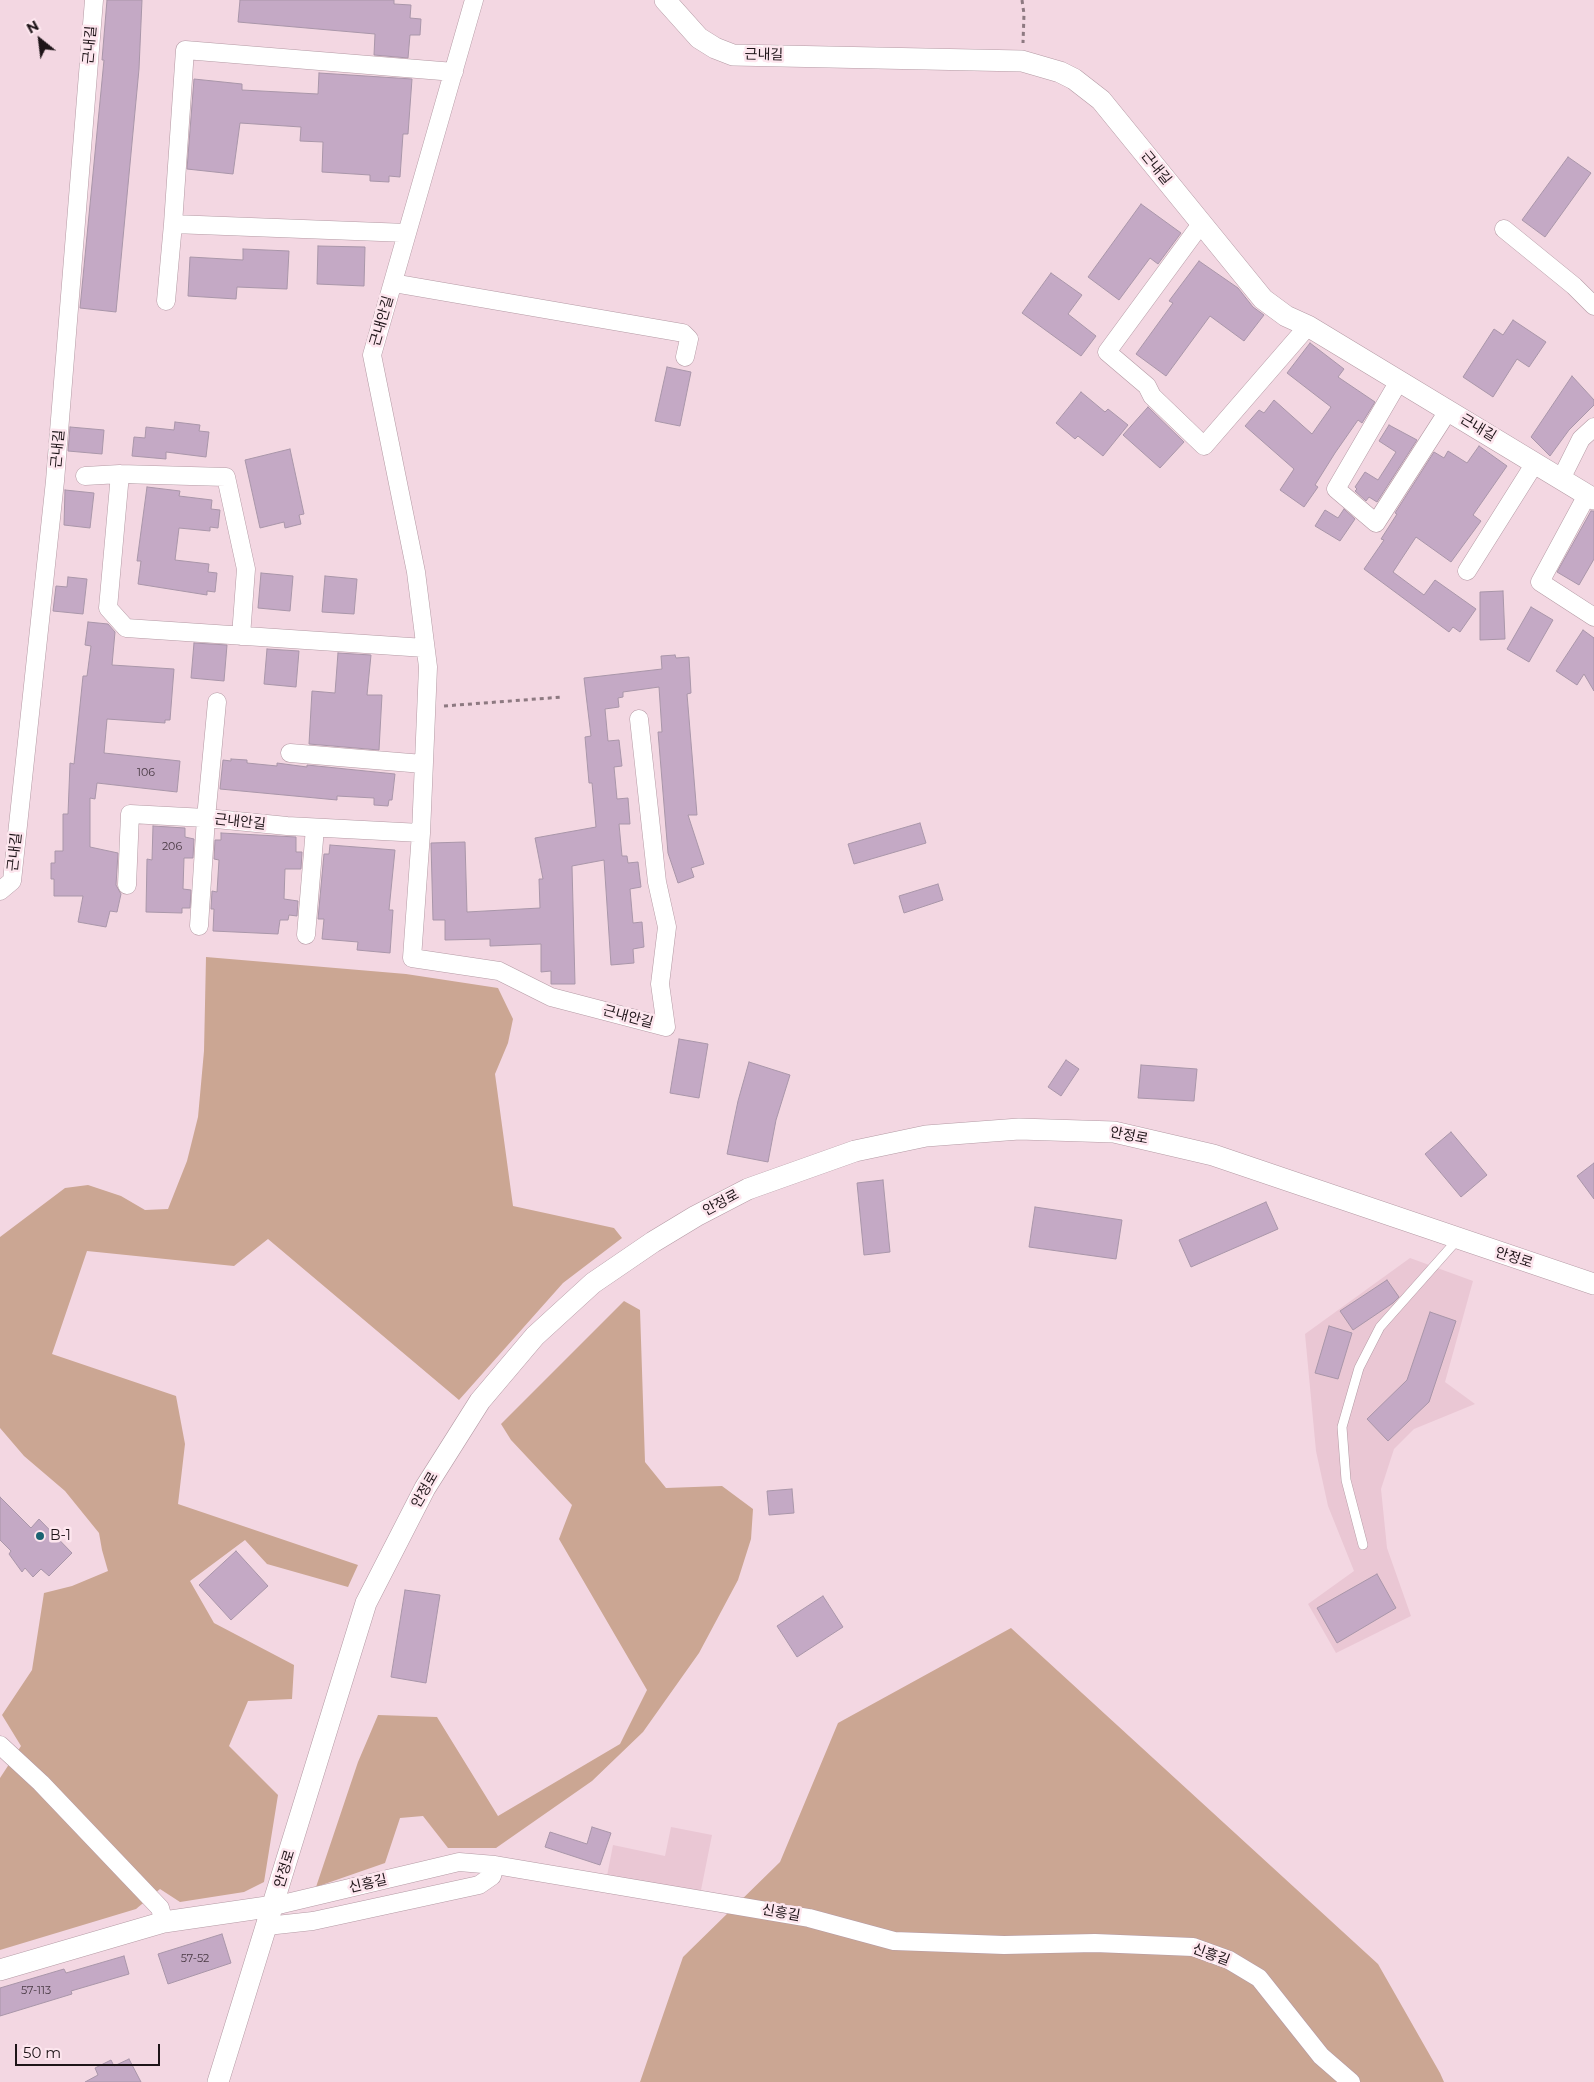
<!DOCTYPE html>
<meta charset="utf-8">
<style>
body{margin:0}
#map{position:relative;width:1594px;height:2082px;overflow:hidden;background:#f3d7e2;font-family:Montserrat,sans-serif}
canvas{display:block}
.north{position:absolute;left:15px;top:15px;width:50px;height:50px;-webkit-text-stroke:4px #fde6ee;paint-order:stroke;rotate:331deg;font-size:14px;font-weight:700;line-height:20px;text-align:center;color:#1e1418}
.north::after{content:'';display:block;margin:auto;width:18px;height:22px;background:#1e1418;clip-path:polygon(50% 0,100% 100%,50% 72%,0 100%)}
.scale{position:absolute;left:15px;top:2044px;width:145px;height:22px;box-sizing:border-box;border:2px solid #1e1418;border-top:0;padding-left:6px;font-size:15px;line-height:18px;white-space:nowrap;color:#1e1418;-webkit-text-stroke:4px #fde6ee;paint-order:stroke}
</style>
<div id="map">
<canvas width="1594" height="2082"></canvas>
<div class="north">N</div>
<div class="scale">50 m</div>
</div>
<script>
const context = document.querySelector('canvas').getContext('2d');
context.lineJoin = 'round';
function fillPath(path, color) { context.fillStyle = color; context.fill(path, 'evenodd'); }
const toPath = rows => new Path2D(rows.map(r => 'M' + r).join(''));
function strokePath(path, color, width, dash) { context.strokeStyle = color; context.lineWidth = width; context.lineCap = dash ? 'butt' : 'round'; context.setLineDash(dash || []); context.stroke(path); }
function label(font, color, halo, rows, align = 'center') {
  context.font = font + ' Montserrat,"Noto Sans KR",sans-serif'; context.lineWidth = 5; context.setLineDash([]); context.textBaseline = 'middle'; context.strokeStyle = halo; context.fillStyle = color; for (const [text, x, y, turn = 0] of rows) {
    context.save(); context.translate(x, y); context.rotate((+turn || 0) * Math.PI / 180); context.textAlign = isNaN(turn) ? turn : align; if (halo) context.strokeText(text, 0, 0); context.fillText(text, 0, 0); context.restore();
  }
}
const built = toPath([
 [1410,1258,1473,1281,1445,1382,1475,1404,1414,1429,1394,1449,1381,1489,1387,1548,1411,1616,1336,1653,1308,1604,1354,1571,1328,1506,1316,1451,1305,1334],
 [671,1827,712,1835,700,1895,607,1876,613,1845,665,1856]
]);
const forest = toPath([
 [206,957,406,974,498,988,513,1019,508,1043,495,1074,513,1206,614,1228,622,1238,563,1283,459,1400,268,1239,234,1266,87,1251,52,1354,176,1396,185,1444,178,1504,358,1565,348,1587,267,1564,245,1540,190,1581,214,1623,294,1665,292,1699,248,1701,229,1746,278,1795,264,1882,244,1892,180,1902,160,1889,136,1909,0,1950,0,1778,21,1746,2,1715,32,1670,44,1593,72,1586,108,1571,102,1550,99,1533,65,1491,24,1456,0,1428,0,1237,65,1188,88,1185,121,1196,145,1210,168,1209,187,1161,198,1117,204,1051],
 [624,1301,640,1310,645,1462,666,1488,722,1486,753,1509,751,1539,738,1580,699,1653,643,1732,592,1781,496,1848,448,1848,423,1816,400,1818,385,1863,316,1887,358,1762,378,1715,437,1717,498,1816,620,1744,647,1690,559,1539,572,1505,511,1440,501,1424],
 [1011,1628,1378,1964,1440,2073,1444,2082,640,2082,683,1957,780,1862,838,1723]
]);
const building = toPath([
 [107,0,142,0,139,69,116,312,80,308,104,60,102,60,107,0],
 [240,0,394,0,394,4,411,5,410,18,421,19,420,35,410,35,408,58,374,55,375,34,238,22,240,0],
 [319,73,412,79,408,134,403,134,400,177,389,176,389,182,370,181,370,175,322,172,323,142,300,141,301,127,240,123,233,174,187,169,194,79,242,84,242,90,318,94,319,73],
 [1568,157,1591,173,1545,237,1522,220,1568,157],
 [1141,204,1181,233,1158,264,1150,258,1119,300,1088,277,1141,204],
 [318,246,365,247,364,286,317,284,318,246],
 [243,249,289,251,287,289,237,287,236,299,188,296,190,257,243,260,243,249],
 [1199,261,1238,288,1253,307,1264,315,1244,341,1210,316,1166,376,1136,354,1173,303,1169,301,1199,261],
 [1051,273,1082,295,1068,314,1096,336,1081,356,1022,313,1051,273],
 [1513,320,1546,342,1529,367,1517,359,1493,397,1463,377,1494,329,1503,335,1513,320],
 [1310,343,1344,369,1338,377,1375,402,1362,423,1358,420,1335,453,1315,485,1318,487,1304,507,1280,490,1294,469,1245,426,1259,410,1264,413,1274,400,1312,434,1331,407,1287,373,1310,343],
 [667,367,691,372,680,426,655,421,667,367],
 [1572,376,1594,400,1594,405,1569,430,1550,456,1531,437,1572,376],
 [1081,392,1105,412,1108,409,1128,425,1103,456,1078,436,1075,439,1056,423,1081,392],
 [1148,407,1184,442,1160,468,1123,435,1148,407],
 [175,422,200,425,199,431,209,432,206,457,166,452,166,459,132,456,134,437,145,438,146,427,174,430,175,422],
 [1389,425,1417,440,1377,502,1369,497,1366,501,1355,491,1357,489,1355,487,1365,472,1378,480,1396,452,1379,441,1389,425],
 [70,427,104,430,102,454,68,451,70,427],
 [1479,446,1507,466,1473,515,1481,521,1451,562,1416,537,1393,572,1424,595,1435,580,1476,609,1460,632,1453,627,1449,632,1364,569,1384,540,1381,539,1397,514,1395,513,1434,452,1444,458,1448,451,1467,463,1479,446],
 [290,449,304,514,299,515,301,524,285,528,284,522,260,528,245,460,290,449],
 [147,487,180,491,179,496,212,500,211,509,220,510,218,528,210,527,210,531,179,528,175,560,209,564,208,572,217,573,215,592,207,591,207,595,138,584,141,561,137,561,147,487],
 [65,490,94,493,90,528,64,525,65,490],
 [1344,509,1355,519,1340,541,1315,526,1325,510,1338,518,1344,509],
 [1591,511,1594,511,1594,559,1579,585,1557,572,1591,511],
 [261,573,293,576,290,611,258,608,261,573],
 [325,576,357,579,354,614,322,612,325,576],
 [68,577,87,579,83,614,53,611,56,586,67,587,68,577],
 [1503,591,1505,639,1480,640,1480,592,1503,591],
 [1531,607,1553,620,1529,662,1507,649,1531,607],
 [88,622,108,624,115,632,112,665,174,669,170,720,165,720,165,723,107,719,104,753,180,761,177,792,97,783,95,799,90,798,90,847,118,853,116,885,121,894,117,912,110,911,106,927,78,922,83,896,54,896,54,879,51,879,51,863,55,863,55,851,63,851,63,814,68,814,70,763,74,764,83,676,87,676,91,646,85,645,88,622],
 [1583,630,1594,638,1594,691,1584,674,1577,685,1556,671,1583,630],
 [194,643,227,645,224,681,191,678,194,643],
 [267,649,299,651,296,687,264,684,267,649],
 [338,653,371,655,367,695,382,695,379,750,309,744,312,691,335,693,338,653],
 [675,655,676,658,689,657,691,693,687,694,697,815,688,815,704,864,691,868,694,877,678,883,668,853,658,732,662,732,659,687,623,692,623,697,618,698,619,707,605,709,608,741,619,740,622,766,614,767,617,799,628,798,630,824,619,824,622,856,627,856,628,863,638,862,641,887,630,889,633,923,642,922,644,947,633,949,634,963,611,965,604,860,572,866,575,984,551,984,551,971,541,972,541,944,490,946,490,939,445,940,445,920,433,920,431,843,465,842,467,912,540,908,539,879,543,879,535,838,596,827,592,783,589,783,585,737,591,736,584,678,662,669,661,656,675,655],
 [231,759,247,760,247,763,277,766,277,763,307,767,307,765,395,774,392,800,389,800,388,806,374,805,374,798,337,796,337,800,220,789,223,760,231,761,231,759],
 [920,823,926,843,854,864,848,844,920,823],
 [153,826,185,828,185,837,194,839,193,858,184,858,183,889,191,890,190,908,182,908,182,913,146,912,147,859,152,860,153,826],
 [221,833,296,837,296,852,302,852,301,869,285,869,284,899,298,901,297,916,289,915,288,920,280,920,278,934,213,931,214,909,211,909,212,891,217,892,219,860,214,859,215,840,221,840,221,833],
 [330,845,395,850,389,910,393,910,390,953,357,950,358,942,322,939,324,919,318,919,324,854,329,854,330,845],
 [938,884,943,900,904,913,899,896,938,884],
 [679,1039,708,1044,699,1098,670,1093,679,1039],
 [1066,1060,1079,1069,1061,1096,1048,1087,1066,1060],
 [749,1062,790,1075,776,1120,768,1162,727,1154,738,1101,749,1062],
 [1141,1065,1197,1069,1194,1101,1138,1098,1141,1065],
 [1451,1132,1487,1175,1461,1197,1425,1154,1451,1132],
 [1594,1163,1594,1199,1577,1176,1594,1163],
 [883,1180,890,1252,864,1255,857,1183,883,1180],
 [1266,1202,1278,1229,1191,1267,1179,1240,1266,1202],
 [1035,1207,1122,1220,1116,1259,1029,1247,1035,1207],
 [1387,1280,1399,1297,1393,1303,1353,1330,1340,1311,1387,1280],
 [1430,1312,1456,1321,1429,1402,1388,1441,1367,1419,1407,1380,1430,1312],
 [1329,1326,1352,1333,1338,1379,1315,1373,1329,1326],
 [792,1489,794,1513,769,1515,767,1491,792,1489],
 [0,1497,31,1528,39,1519,72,1553,49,1576,41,1569,33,1577,25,1568,22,1572,9,1554,11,1551,0,1540,0,1497],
 [236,1551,268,1586,231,1620,199,1585,236,1551],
 [1377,1574,1396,1608,1337,1643,1317,1608,1377,1574],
 [405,1590,440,1595,426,1683,391,1677,405,1590],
 [823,1596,843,1627,797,1657,777,1626,823,1596],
 [592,1827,611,1833,600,1865,545,1847,550,1832,587,1844,592,1827],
 [222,1934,231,1963,168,1984,158,1954,222,1934],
 [124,1956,129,1974,71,1991,72,1994,0,2016,0,1988,64,1969,66,1973,124,1956],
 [129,2059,141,2082,85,2082,98,2075,95,2068,111,2060,114,2066,129,2059]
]);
const path = toPath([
 [1022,0,1024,14,1023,43],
 [444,706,563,697]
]);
const service = toPath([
 [1363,1545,1346,1480,1342,1427,1359,1368,1380,1327,1458,1239]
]);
const minor = toPath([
 [474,0,372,355,416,572,428,667,421,833,412,958,499,971,551,997,666,1027,660,984,667,927,657,882,639,719],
 [1201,224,1107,352,1147,386,1152,396,1204,446,1308,326],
 [1504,229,1574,286,1594,306],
 [407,233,173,224,185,50,454,72],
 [393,283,683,333,689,339,685,357],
 [166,301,173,224],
 [1399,381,1336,489,1376,523,1448,411],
 [120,474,108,608,126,628,425,648],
 [85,476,120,474,226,477,246,569,241,636],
 [1561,479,1581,439,1594,427],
 [1587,495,1540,582,1594,617],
 [1467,571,1535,463],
 [290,753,423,764],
 [127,885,130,814,206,818,287,826,421,833],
 [0,891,12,881,55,481,94,0],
 [199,926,206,818,217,702],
 [306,935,315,828],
 [0,1745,41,1783,160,1908,164,1922],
 [274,1906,459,1862,495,1865,809,1918,894,1941,1004,1945,1095,1943,1193,1947,1229,1960,1259,1978,1321,2056,1351,2082],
 [267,1926,313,1921,479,1885,492,1876,495,1865]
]);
const tertiary = toPath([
 [665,0,699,38,715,48,733,55,1022,61,1060,72,1074,79,1101,100,1263,299,1286,316,1308,326,1594,499],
 [0,1970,164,1922,274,1906],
 [218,2082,366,1603,425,1488,480,1401,535,1336,593,1283,653,1242,696,1216,748,1189,855,1151,926,1136,1019,1129,1114,1132,1213,1155,1594,1284]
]);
const markers = [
 [40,1536,5,"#1b6372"]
];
const numberNames = [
 ["106",146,773],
 ["206",172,847],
 ["57-52",195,1959],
 ["57-113",36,1991]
];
const streetNames = [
 ["근내길",90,45,-85],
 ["근내길",764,55,1],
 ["근내길",1156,168,51],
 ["근내안길",382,321,-74],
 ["근내길",1478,428,31],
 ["근내길",58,449,-85],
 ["근내안길",240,822,6],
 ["근내길",15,852,-84],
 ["근내안길",628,1017,15],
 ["안정로",1129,1136,11],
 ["안정로",721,1203,-28],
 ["안정로",1514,1258,18],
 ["안정로",425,1490,-60],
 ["안정로",285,1869,-73],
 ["신흥길",368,1884,-13],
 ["신흥길",781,1913,10],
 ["신흥길",1211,1955,20]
];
const poiNames = [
 ["B-1",50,1536]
];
fillPath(built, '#eac7d4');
fillPath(forest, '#cba693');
fillPath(building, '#c4a9c5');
strokePath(building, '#a996a9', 1);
strokePath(service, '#b49aa4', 10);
strokePath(minor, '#b49aa4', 19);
strokePath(tertiary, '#b49aa4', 22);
strokePath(path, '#8d7981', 3, [4, 4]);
strokePath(service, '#fff', 9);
strokePath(minor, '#fff', 18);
strokePath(tertiary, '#fff', 21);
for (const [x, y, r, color] of markers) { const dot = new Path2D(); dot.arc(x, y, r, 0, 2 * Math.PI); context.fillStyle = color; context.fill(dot); strokePath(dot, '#fde6ee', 2); }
label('11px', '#483943', null, numberNames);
label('14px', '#1e1418', '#fde6ee', streetNames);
label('14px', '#1e1418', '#fde6ee', poiNames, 'left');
</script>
